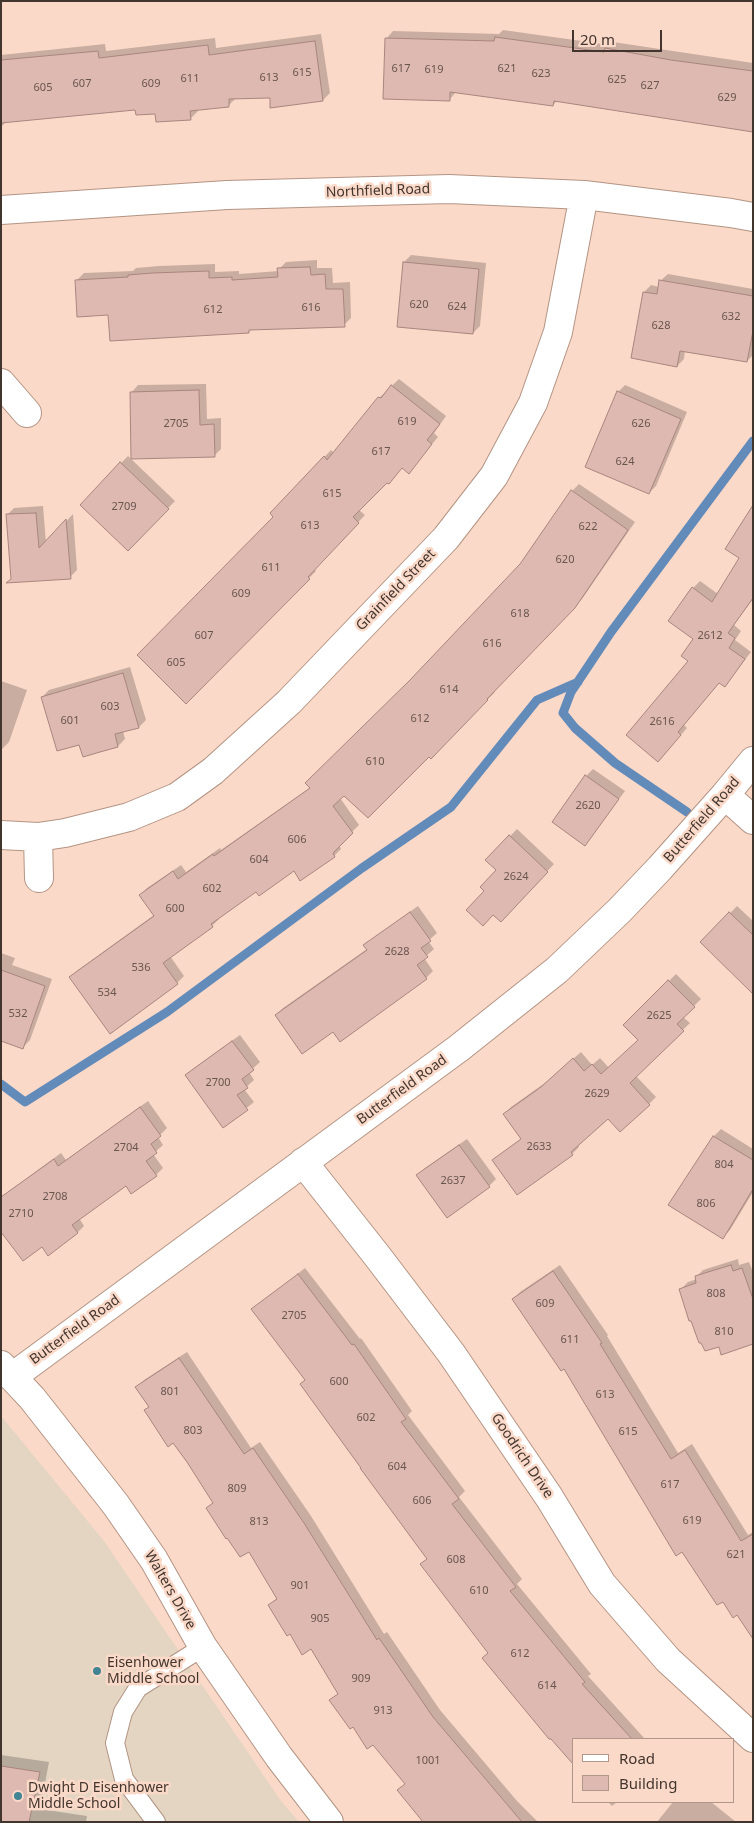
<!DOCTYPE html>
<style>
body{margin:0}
#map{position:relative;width:754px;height:1823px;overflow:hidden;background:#fbd9c8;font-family:"Noto Sans",sans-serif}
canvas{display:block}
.frame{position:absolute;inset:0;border:2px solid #42352e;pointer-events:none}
.legend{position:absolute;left:572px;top:1738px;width:162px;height:65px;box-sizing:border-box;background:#fbd9c8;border:1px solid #b1978a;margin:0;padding:6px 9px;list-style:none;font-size:15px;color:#42352e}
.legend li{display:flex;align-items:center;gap:10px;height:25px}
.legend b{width:25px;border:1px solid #b1978a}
.scale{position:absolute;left:572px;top:30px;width:90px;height:22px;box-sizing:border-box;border:2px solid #42352e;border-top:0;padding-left:6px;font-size:15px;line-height:18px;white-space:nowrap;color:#42352e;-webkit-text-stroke:4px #fbd9c8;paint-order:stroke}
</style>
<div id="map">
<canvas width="754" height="1823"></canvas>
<div class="frame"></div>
<ul class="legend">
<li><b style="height:6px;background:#fff"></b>Road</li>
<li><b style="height:14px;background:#deb9b1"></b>Building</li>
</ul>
<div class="scale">20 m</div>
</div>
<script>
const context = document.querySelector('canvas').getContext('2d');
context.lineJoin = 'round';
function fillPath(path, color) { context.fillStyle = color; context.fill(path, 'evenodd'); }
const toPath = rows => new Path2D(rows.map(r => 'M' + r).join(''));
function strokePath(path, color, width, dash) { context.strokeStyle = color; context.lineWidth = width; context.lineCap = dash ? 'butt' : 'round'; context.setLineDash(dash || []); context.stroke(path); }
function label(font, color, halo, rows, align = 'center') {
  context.font = font + ' "Noto Sans",sans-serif'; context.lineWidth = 5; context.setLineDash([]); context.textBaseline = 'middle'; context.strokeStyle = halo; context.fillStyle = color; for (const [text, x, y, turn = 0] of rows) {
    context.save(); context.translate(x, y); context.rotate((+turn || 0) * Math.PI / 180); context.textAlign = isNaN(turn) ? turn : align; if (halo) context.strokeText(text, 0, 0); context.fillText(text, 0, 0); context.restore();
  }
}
const education = toPath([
 [1,1416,104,1541,281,1801,299,1822,1,1822]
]);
const shadow = toPath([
 [503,30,610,45,613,42,753,63,753,131,558,100,553,105,456,92,449,100,386,39,393,31,499,34],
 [321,34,330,93,323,100,271,96,236,98,229,105,197,109,198,111,191,118,135,109,7,121,1,127,1,55,105,44,106,51,215,38,216,48],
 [411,255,486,263,480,326,473,333,404,262],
 [317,260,317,268,332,268,333,283,350,282,351,318,344,325,251,329,249,331,110,314,77,280,84,273,133,271,136,268,159,266,215,264,215,272,239,271,239,274,279,271,279,269,286,262],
 [668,274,753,289,753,355,747,361,685,350,684,359,677,366,644,292,651,285,659,287,660,281],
 [399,379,446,416,434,433,438,437,409,472,402,467,359,510,365,515,314,569,316,571,186,702,275,517,271,513,331,450,334,453,379,398],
 [206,384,207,419,221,418,221,449,214,456,131,393,138,385],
 [625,385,687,412,656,486,649,493,618,392],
 [128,456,175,501,128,549,121,463],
 [579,484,635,522,582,599,493,691,495,692,431,757,429,755,344,794,340,798,359,825,339,845,341,849,334,856,294,869,257,890,218,917,219,919,212,926,170,956,184,976,177,983,71,977,78,970,154,915,140,895,147,888,181,865,186,872,220,848,221,850,311,787,521,565,572,491],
 [43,506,46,543,73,514,77,570,70,577,12,579,7,515,14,508],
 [753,508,753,599,734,625,741,631,735,640,751,652,725,686,719,682,684,725,687,728,658,761,690,661,695,639,693,588,700,581,718,594,741,558],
 [130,667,146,720,139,727,123,731,125,739,118,746,80,743,42,697,49,690],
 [1,681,27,690,9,742,2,749],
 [593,769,625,791,591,837,554,822,586,776],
 [517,829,554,864,508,914,486,891,497,870,487,860],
 [418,906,437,933,428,941,434,949,424,958,433,971,426,978,333,1030,276,1015,283,1008,367,949,365,946,372,939],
 [737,906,753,921,753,974,702,942],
 [1,953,15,958,12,965,52,979,30,1040,23,1047,1,1040],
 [676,974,701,999,683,1017,690,1023,636,1076,656,1097,649,1104,608,1117,578,1145,579,1147,572,1154,493,1160,522,1138,504,1114,511,1107,549,1080,581,1052,592,1065,600,1058,609,1068,639,1040,625,1025],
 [240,1035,260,1062,249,1072,254,1080,244,1089,254,1102,224,1126,187,1075,194,1068],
 [148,1101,167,1128,158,1137,163,1145,153,1154,163,1168,156,1175,132,1192,126,1184,79,1218,84,1226,78,1232,42,1245,1,1230,1,1197,61,1153,66,1160],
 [721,1129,753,1149,753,1192,730,1230,723,1237,669,1204,714,1136],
 [467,1139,496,1179,489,1186,418,1175,425,1168],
 [738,1259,739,1265,749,1262,753,1272,753,1343,720,1345,681,1289,688,1282,697,1279,696,1277,703,1270],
 [560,1265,608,1335,607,1336,678,1453,692,1444,748,1535,753,1532,753,1632,564,1368,513,1299,520,1292],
 [305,1268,360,1339,361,1338,412,1411,408,1415,465,1491,459,1497,522,1579,517,1584,591,1674,588,1676,645,1739,573,1739,489,1653,421,1564,428,1558,362,1468,306,1379,253,1309],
 [187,1352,251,1448,260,1442,311,1516,384,1634,387,1632,440,1710,517,1801,538,1822,428,1822,406,1783,373,1743,353,1725,331,1700,339,1693,311,1648,290,1633,269,1605,277,1598,249,1550,207,1508,214,1502,137,1387,144,1380],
 [1,1755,49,1762,40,1809,87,1816,86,1822,1,1822],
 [608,1802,617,1802,612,1806],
 [673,1802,711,1802,736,1822,657,1822]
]);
const stream = toPath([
 [687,812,615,763,575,728,563,713,571,692,611,632,753,441],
 [1,1084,25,1102,167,1012,362,868,451,807,537,700,578,682]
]);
const building = toPath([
 [495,37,604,52,605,48,671,60,753,71,753,132,554,101,553,106,450,92,450,101,383,99,385,38,494,41,495,37],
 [315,41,323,101,270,108,270,98,229,99,229,107,190,111,191,120,173,121,156,122,155,114,136,115,135,110,1,123,1,60,98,51,99,58,208,45,209,55,315,41],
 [403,262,479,269,473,334,397,327,403,262],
 [310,267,311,275,325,274,326,289,343,289,345,327,249,330,249,333,110,341,108,315,77,317,75,280,128,277,128,275,152,273,209,271,209,278,232,277,232,280,278,277,277,268,310,267],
 [659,280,753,296,753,331,747,362,680,351,677,367,631,358,643,292,657,294,659,280],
 [391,385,440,424,427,440,432,444,409,474,402,468,389,484,387,483,353,517,359,523,308,577,310,579,186,704,137,655,273,517,270,513,324,456,327,460,378,397,381,398,391,385],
 [199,390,200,425,214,424,215,457,131,459,130,392,199,390],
 [617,391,681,419,649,494,585,467,617,391],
 [120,462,169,509,128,551,80,505,120,462],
 [571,490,628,530,575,608,487,699,488,700,431,759,429,757,368,818,344,796,333,806,353,833,333,853,335,857,300,881,294,871,259,896,256,892,211,924,213,927,163,963,178,984,110,1034,69,977,154,916,139,895,173,871,178,879,213,854,214,856,310,788,305,783,410,680,520,564,571,490],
 [753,505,753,598,728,633,735,638,729,648,745,659,725,687,719,683,678,732,681,735,658,762,626,735,688,661,681,656,693,639,668,621,692,587,712,602,739,558,725,549,753,505],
 [36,513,39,548,66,519,71,579,6,583,11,579,6,514,36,513],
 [123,673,139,728,115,734,118,747,100,752,83,757,79,745,57,751,41,697,123,673],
 [585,775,619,799,585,846,552,822,585,775],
 [509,835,548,872,501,922,493,915,483,926,466,910,484,891,480,887,496,870,485,860,509,835],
 [410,912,431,941,421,948,428,957,417,965,427,979,340,1042,333,1032,302,1054,275,1015,367,950,363,945,410,912],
 [729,912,753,935,753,994,700,942,729,912],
 [1,970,45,986,23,1049,1,1041,1,970],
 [668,980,695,1007,677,1024,684,1031,630,1083,650,1105,620,1132,608,1119,571,1152,573,1155,517,1195,492,1160,521,1139,503,1114,541,1087,573,1058,584,1071,592,1064,601,1074,638,1040,623,1025,668,980],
 [232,1041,254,1070,242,1079,248,1088,237,1095,248,1110,223,1128,185,1075,232,1041],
 [140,1107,161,1136,151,1144,157,1153,146,1161,157,1176,131,1194,126,1186,72,1225,78,1233,48,1256,42,1247,23,1261,1,1232,1,1197,54,1159,58,1166,140,1107],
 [713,1136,753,1160,753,1189,723,1239,668,1205,713,1136],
 [459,1145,490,1187,447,1218,416,1175,459,1145],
 [731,1265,733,1271,742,1268,753,1299,753,1344,721,1355,719,1347,705,1351,701,1343,699,1343,691,1321,689,1321,679,1289,696,1283,695,1276,731,1265],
 [553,1271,602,1343,600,1344,671,1459,685,1450,741,1541,753,1534,753,1639,737,1615,733,1618,723,1602,717,1605,682,1552,676,1556,564,1369,561,1371,512,1299,553,1271],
 [298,1274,352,1345,354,1344,406,1419,401,1422,459,1499,452,1504,516,1587,510,1591,585,1682,582,1684,632,1739,573,1739,573,1764,551,1739,549,1739,482,1658,488,1653,420,1564,427,1559,360,1468,361,1468,300,1384,305,1380,251,1309,298,1274],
 [179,1358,244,1454,253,1448,304,1523,377,1640,379,1638,433,1717,522,1822,423,1822,397,1790,405,1784,373,1745,367,1749,353,1727,350,1729,329,1700,338,1694,311,1649,302,1655,290,1634,287,1636,268,1605,277,1599,249,1552,240,1557,227,1538,226,1539,206,1508,213,1503,187,1462,173,1443,168,1447,144,1410,149,1407,135,1387,179,1358],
 [1,1766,40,1772,29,1822,1,1822,1,1766]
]);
const service = toPath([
 [156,1822,124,1779,115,1743,123,1712,138,1688,203,1647]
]);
const minor = toPath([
 [1,210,227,195,449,189,584,195,731,213,753,217],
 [1,383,27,413],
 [725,795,753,820],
 [1,835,38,837,65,833,129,817,177,797,213,771,289,702,446,538,494,476,533,403,558,332,584,195],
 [38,837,39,878],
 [303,1162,378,1257,451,1353,549,1497,602,1584,668,1660,753,1738],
 [1,1365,32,1398,116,1505,154,1560,203,1647,279,1757,329,1822],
 [12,1377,459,1048,557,970,620,910,660,868,725,795,753,761]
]);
const markers = [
 [97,1671,5,"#418494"],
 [18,1796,5,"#418494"]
];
const numberNames = [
 ["617",401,69],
 ["621",507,69],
 ["619",434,70],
 ["615",302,73],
 ["623",541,74],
 ["613",269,78],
 ["611",190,79],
 ["625",617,80],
 ["607",82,84],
 ["609",151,84],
 ["627",650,86],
 ["605",43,88],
 ["629",727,98],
 ["620",419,305],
 ["624",457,307],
 ["616",311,308],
 ["612",213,310],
 ["632",731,317],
 ["628",661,326],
 ["619",407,422],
 ["2705",176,424],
 ["626",641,424],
 ["617",381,452],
 ["624",625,462],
 ["615",332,494],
 ["2709",124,507],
 ["613",310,526],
 ["622",588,527],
 ["620",565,560],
 ["611",271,568],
 ["609",241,594],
 ["618",520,614],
 ["607",204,636],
 ["2612",710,636],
 ["616",492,644],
 ["605",176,663],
 ["614",449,690],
 ["603",110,707],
 ["612",420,719],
 ["601",70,721],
 ["2616",662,722],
 ["610",375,762],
 ["2620",588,806],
 ["606",297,840],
 ["604",259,860],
 ["2624",516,877],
 ["602",212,889],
 ["600",175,909],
 ["2628",397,952],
 ["536",141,968],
 ["534",107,993],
 ["532",18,1014],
 ["2625",659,1016],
 ["2700",218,1083],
 ["2629",597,1094],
 ["2633",539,1147],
 ["2704",126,1148],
 ["804",724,1165],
 ["2637",453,1181],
 ["2708",55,1197],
 ["806",706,1204],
 ["2710",21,1214],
 ["808",716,1294],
 ["609",545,1304],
 ["2705",294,1316],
 ["810",724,1332],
 ["611",570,1340],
 ["600",339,1382],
 ["801",170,1392],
 ["613",605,1395],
 ["602",366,1418],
 ["803",193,1431],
 ["615",628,1432],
 ["604",397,1467],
 ["617",670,1485],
 ["809",237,1489],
 ["606",422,1501],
 ["619",692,1521],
 ["813",259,1522],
 ["621",736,1555],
 ["608",456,1560],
 ["901",300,1586],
 ["610",479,1591],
 ["905",320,1619],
 ["612",520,1654],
 ["909",361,1679],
 ["614",547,1686],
 ["913",383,1711],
 ["1001",428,1761]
];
const streetNames = [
 ["Northfield Road",378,191,-2],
 ["Grainfield Street",396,590,-46],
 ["Butterfield Road",702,820,-49],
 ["Butterfield Road",402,1090,-36],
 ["Butterfield Road",75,1330,-36],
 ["Goodrich Drive",522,1456,56],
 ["Walters Drive",170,1590,60]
];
const poiNames = [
 ["Eisenhower",107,1663],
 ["Middle School",107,1679],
 ["Dwight D Eisenhower",28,1788],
 ["Middle School",28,1804]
];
fillPath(education, '#e3d5c2');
fillPath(shadow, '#0003');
strokePath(stream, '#628bba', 9);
fillPath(building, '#deb9b1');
strokePath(building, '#a8857e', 1);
strokePath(service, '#b39484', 20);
strokePath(minor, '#b39484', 30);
strokePath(service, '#fff', 18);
strokePath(minor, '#fff', 28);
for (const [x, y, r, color] of markers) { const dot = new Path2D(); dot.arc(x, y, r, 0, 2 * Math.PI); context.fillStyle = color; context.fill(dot); strokePath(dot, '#fbd9c8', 2); }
label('11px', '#69564f', null, numberNames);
label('14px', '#42352e', '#fbd9c8', streetNames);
label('14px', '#42352e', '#fbd9c8', poiNames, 'left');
</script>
